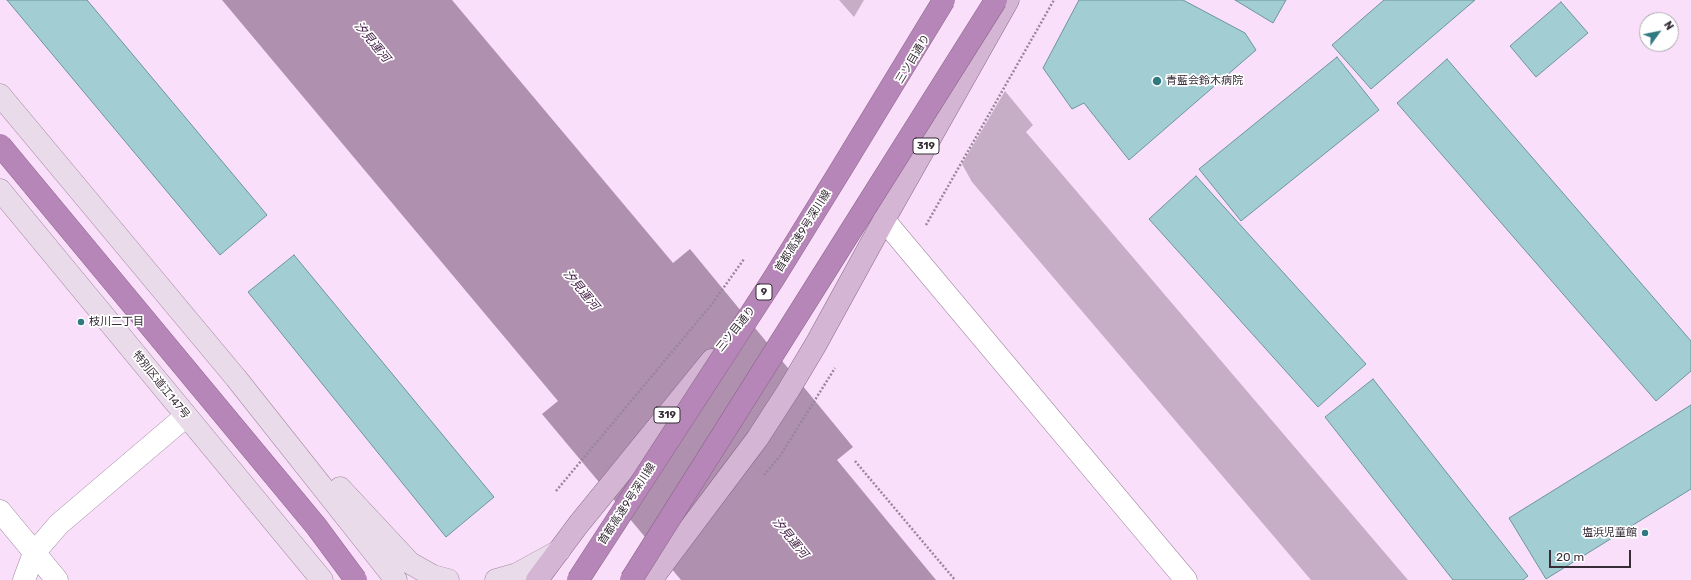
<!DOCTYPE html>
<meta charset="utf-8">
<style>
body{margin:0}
#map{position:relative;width:1691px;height:580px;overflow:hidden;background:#fadffa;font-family:Rubik,sans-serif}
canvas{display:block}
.north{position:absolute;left:1639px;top:12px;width:40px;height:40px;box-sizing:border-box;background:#fff;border:1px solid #afabaf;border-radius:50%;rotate:57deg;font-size:11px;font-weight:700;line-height:16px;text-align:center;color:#362c36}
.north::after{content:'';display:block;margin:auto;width:14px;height:18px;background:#317981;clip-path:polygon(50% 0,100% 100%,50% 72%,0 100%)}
.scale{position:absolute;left:1549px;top:550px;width:82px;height:18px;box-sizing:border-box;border:2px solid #362c36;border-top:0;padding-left:5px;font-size:12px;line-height:14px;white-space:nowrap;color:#362c36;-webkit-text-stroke:3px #fff;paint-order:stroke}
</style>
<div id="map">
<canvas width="1691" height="580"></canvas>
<div class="north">N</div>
<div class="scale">20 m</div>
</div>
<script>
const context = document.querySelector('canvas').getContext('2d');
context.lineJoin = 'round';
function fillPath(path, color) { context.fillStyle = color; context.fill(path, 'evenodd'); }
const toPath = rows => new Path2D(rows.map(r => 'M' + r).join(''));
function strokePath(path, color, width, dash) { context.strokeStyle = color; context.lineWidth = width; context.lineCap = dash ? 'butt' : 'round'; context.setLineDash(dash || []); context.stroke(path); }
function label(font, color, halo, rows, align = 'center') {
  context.font = font + ' Rubik,"Noto Sans JP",sans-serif'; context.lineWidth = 3.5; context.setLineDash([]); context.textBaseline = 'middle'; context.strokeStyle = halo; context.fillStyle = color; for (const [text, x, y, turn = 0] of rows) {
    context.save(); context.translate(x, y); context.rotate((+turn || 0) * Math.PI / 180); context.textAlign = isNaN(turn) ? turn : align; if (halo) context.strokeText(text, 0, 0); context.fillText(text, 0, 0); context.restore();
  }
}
const green = toPath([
 [839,0,864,0,854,17],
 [1005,91,1033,125,1026,132,1408,580,1311,580,972,182,962,164]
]);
const water = toPath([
 [222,0,452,0,673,263,690,249,853,447,837,460,936,580,681,580,542,414,558,401]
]);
const building = toPath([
 [7,0,87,0,267,215,220,255,7,0],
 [1079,0,1183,0,1245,33,1256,50,1129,160,1084,103,1072,109,1043,68,1079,0],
 [1235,0,1286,0,1273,23,1235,0],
 [1384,0,1475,0,1371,89,1332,45,1384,0],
 [1561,2,1588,33,1536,77,1510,46,1561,2],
 [1337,57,1379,110,1241,221,1199,169,1337,57],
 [1447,59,1691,341,1691,371,1656,401,1397,103,1447,59],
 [1196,176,1366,364,1318,407,1149,219,1196,176],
 [294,255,494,497,446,537,248,292,294,255],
 [1373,379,1528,576,1523,580,1453,580,1325,417,1373,379],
 [1691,405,1691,489,1546,579,1509,518,1691,405]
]);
const path = toPath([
 [926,225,1054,0],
 [855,461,955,580],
 [764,475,780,456,835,368],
 [556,491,712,304,744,259]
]);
const street = toPath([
 [884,220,1186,580],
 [0,511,57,580],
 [24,580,34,553,59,524,186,416]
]);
const secondary = toPath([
 [0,95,236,378,396,580],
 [0,190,322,580],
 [340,488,410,563,433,576,448,580],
 [496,580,517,574,559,551]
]);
const primary = toPath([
 [537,580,578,525,712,360],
 [651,580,757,439,788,391,816,344,884,220,1008,0]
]);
const highwayBridge = toPath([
 [0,145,316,526,356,580],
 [578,580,774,278,840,171,944,0],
 [631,580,996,0]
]);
const markers = [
 [1157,81,5,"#317981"],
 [81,322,4,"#317981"],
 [1645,533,4,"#317981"]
];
const shields = [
 [926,146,26],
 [764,292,16],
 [667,415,26]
];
const shieldNames = [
 ["319",926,146],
 ["9",764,292],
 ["319",667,415]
];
const streetNames = [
 ["三ツ目通り",913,59,-59],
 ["首都高速9号深川線",803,231,-58],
 ["三ツ目通り",736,329,-51],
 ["特別区道江147号",161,385,51],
 ["首都高速9号深川線",627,504,-57]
];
const poiNames = [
 ["青藍会鈴木病院",1166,81],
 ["枝川二丁目",89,322],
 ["塩浜児童館",1637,533,"right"]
];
const waterNames = [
 ["汐見運河",372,42,50],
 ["汐見運河",581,290,50],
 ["汐見運河",790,538,50]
];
fillPath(green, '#c6aec6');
fillPath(water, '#af90af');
fillPath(building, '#a2ced3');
strokePath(building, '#6b959a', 1);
strokePath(street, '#a087a0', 23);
strokePath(secondary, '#a087a0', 23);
strokePath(primary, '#8a668a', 23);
strokePath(path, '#998699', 2.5, [2, 2]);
strokePath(street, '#fff', 22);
strokePath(secondary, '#e9dbea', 22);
strokePath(primary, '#d4b6d4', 22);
strokePath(highwayBridge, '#8a668a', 23, []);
strokePath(highwayBridge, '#b786b8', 22);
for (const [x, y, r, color] of markers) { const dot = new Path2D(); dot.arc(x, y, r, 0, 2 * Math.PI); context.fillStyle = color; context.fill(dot); strokePath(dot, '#fff', 1.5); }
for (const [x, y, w] of shields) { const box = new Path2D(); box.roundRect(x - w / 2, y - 8, w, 16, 3); context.fillStyle = '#fff'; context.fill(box); strokePath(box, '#362c36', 1); }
label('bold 10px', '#362c36', null, shieldNames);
label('11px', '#362c36', '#fff', streetNames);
label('11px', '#362c36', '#fff', poiNames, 'left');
label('italic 12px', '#3e1740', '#fff', waterNames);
</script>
